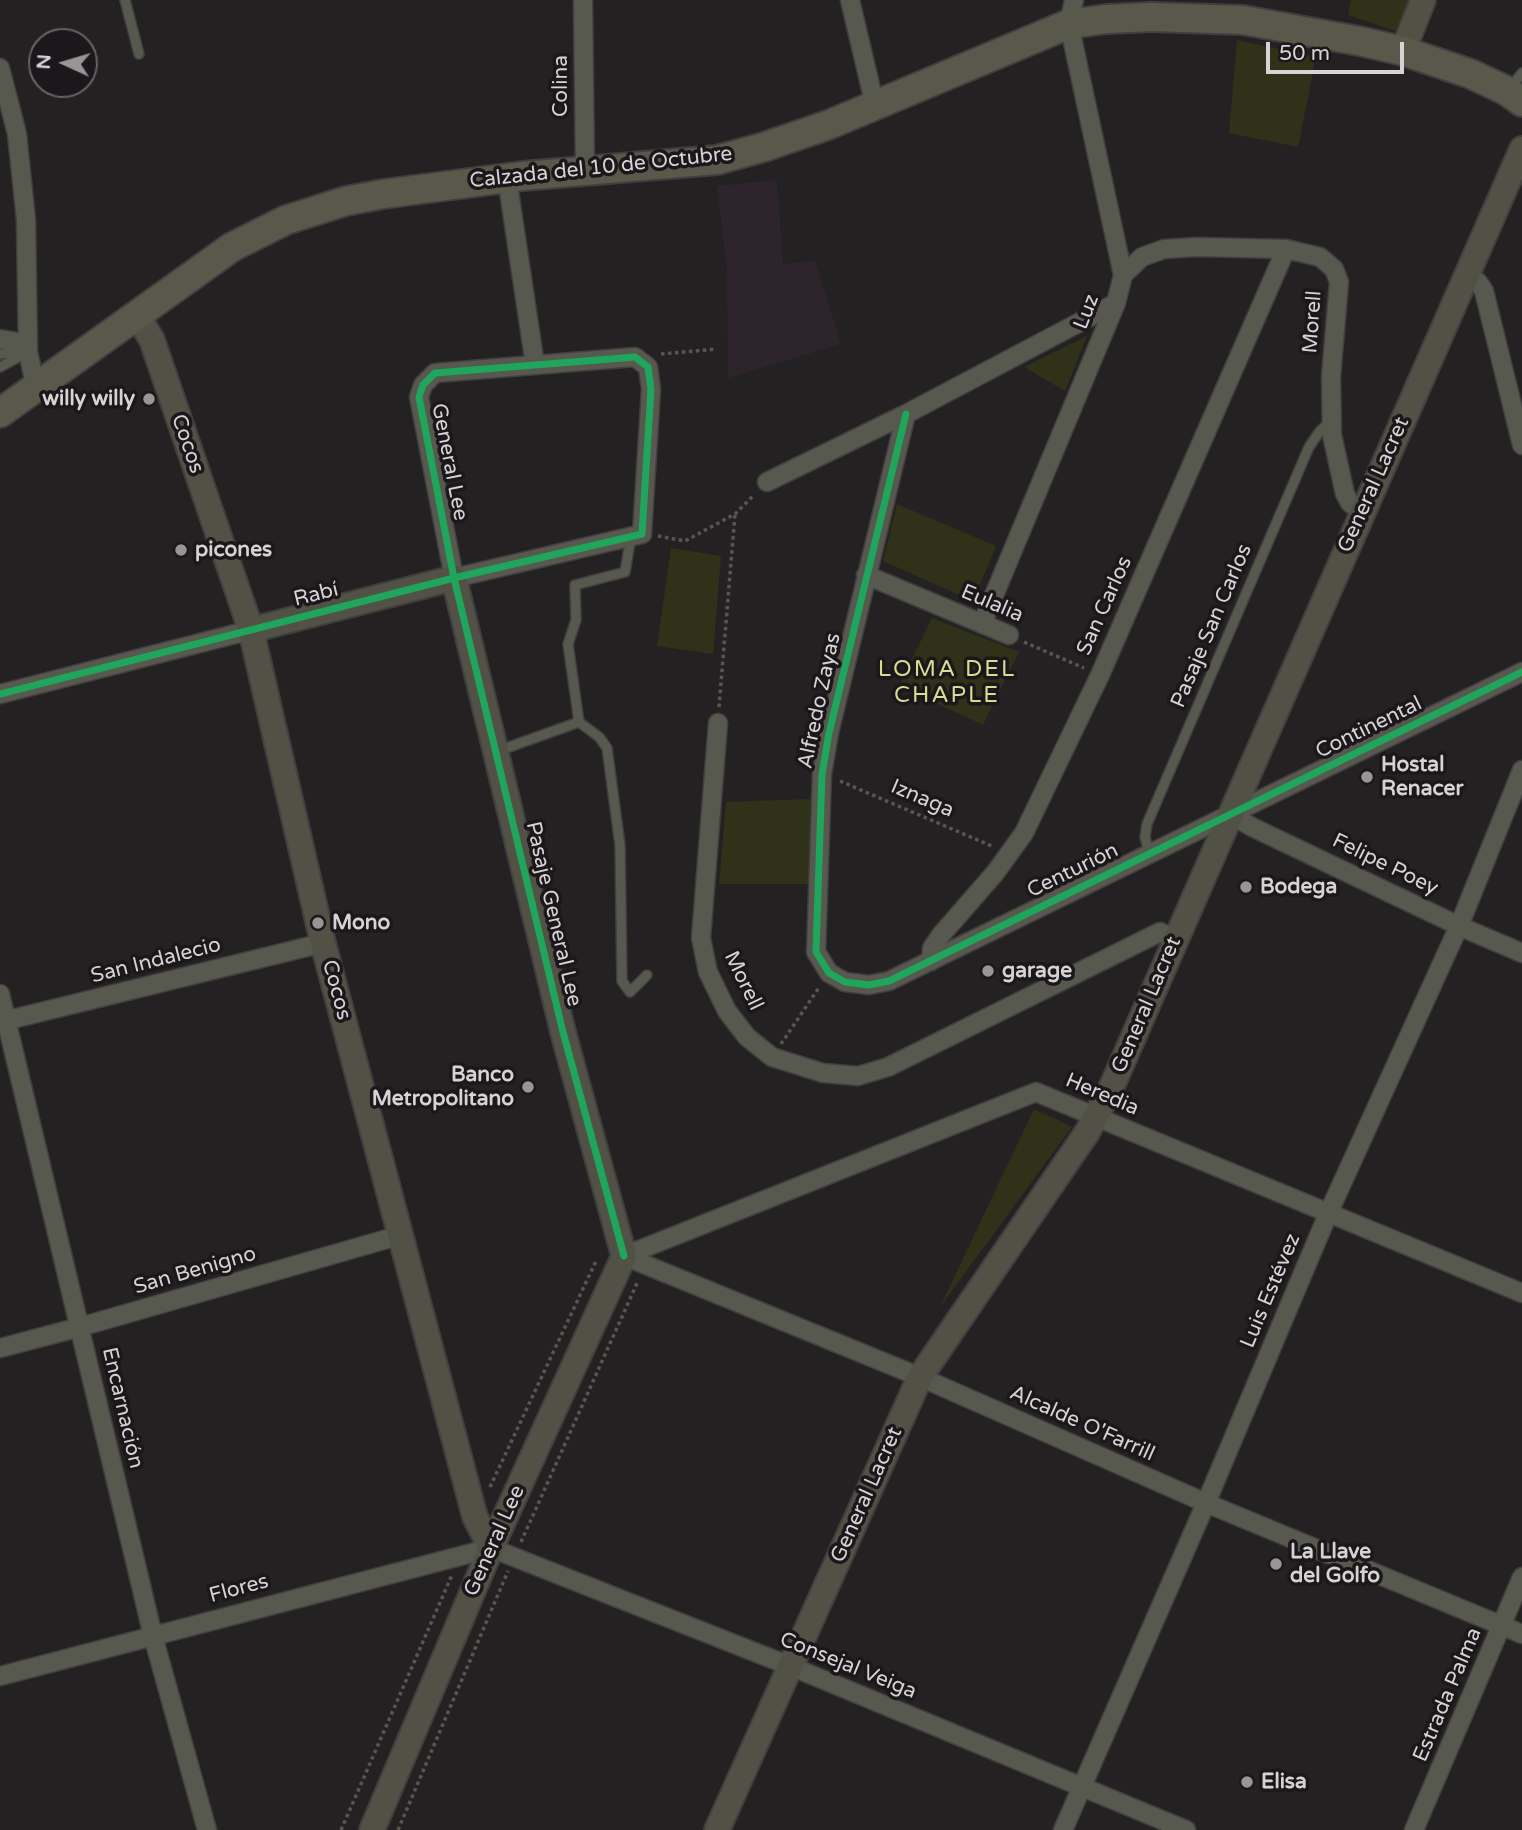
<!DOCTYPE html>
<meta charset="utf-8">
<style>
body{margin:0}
#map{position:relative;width:1522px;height:1830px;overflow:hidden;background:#242123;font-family:"Varela Round",sans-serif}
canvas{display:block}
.north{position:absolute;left:28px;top:28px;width:70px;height:70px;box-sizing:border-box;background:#1b171a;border:2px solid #666265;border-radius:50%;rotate:274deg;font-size:19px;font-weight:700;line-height:28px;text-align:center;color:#d6d3d5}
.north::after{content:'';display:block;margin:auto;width:24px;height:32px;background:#989597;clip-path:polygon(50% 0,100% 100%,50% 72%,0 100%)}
.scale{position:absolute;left:1266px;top:42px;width:138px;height:32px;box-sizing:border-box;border:4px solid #d6d3d5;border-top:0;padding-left:9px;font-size:21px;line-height:24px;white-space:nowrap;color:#d6d3d5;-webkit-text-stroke:5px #1b171a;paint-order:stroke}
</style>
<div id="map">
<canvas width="1522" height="1830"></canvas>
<div class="north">N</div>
<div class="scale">50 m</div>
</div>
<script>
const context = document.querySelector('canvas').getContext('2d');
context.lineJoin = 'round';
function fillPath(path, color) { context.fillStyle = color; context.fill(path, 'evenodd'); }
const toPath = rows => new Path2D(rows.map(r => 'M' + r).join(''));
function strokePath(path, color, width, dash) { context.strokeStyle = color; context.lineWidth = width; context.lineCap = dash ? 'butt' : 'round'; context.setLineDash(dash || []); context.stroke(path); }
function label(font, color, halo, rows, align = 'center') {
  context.font = font + ' "Varela Round",sans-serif'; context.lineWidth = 7; context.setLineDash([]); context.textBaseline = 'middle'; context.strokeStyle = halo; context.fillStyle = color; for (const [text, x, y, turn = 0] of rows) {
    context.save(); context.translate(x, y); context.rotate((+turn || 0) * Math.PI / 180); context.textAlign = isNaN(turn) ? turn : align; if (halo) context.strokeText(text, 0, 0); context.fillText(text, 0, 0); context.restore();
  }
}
const built = toPath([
 [777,180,783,264,815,261,841,344,728,378,727,271,717,186]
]);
const green = toPath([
 [1351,0,1413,0,1401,33,1348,15],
 [1237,40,1316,57,1298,147,1229,133],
 [1087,336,1065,391,1024,367],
 [897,504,996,546,973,601,883,561],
 [671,548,721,556,713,654,657,646],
 [932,618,1019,652,983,725,899,686],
 [811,799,810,884,719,884,726,802],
 [1034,1109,1072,1127,940,1307]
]);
const path = toPath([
 [661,354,717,349],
 [658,536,685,541,735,514,754,495],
 [1024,642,1084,668],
 [719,707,735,514],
 [840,781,994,847],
 [781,1044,820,986],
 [490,1487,596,1261],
 [521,1542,638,1281],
 [341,1830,452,1575],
 [398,1830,508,1571]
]);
const lane = toPath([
 [125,0,139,54],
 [1510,88,1522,73],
 [0,354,28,352,0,367],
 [579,722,599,737,607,748,620,845,622,981,630,992,647,975],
 [498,751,579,722,568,644,576,620,575,585,625,572,631,536],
 [1149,853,1145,837,1147,824,1309,447,1320,431,1331,421]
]);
const street = toPath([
 [583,0,585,171],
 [850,0,875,106],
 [0,68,17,134,26,220,28,352,36,389],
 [507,178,535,365],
 [1123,275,1142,257,1164,249,1197,247,1286,249,1320,257,1334,269,1339,282,1331,377,1332,435,1345,494,1350,503,1363,511],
 [1466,275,1478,282,1484,291,1522,445],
 [0,339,28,344],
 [635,357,648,367,651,389,642,534,454,578,419,397,423,385,435,373,635,357],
 [906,414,829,733,822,774,816,952,829,973,845,982,869,985,889,981,1522,672],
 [767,482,906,414,1116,303],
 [866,575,1009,635],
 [982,624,1116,303,1123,275,1069,24,1074,0],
 [0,694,251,630],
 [718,723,701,938,708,972,727,1011,747,1037,772,1057,823,1073,858,1076,888,1067,1160,932,1176,939],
 [1231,815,1252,827,1459,926,1522,953],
 [931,961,932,948,941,935,995,873,1024,833,1100,675,1286,249],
 [0,994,153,1636,207,1830],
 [0,1022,323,943],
 [624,1256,920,1377,1206,1503,1522,1634],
 [624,1256,1036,1092,1522,1293],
 [0,1348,80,1327,401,1235],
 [0,1676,491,1548,790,1666,1186,1830],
 [1063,1830,1206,1503,1328,1214,1459,926,1522,770],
 [1414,1830,1522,1577]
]);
const secondary = toPath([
 [1403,51,1423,0],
 [137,315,152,340,251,630,323,943,475,1517,491,1548],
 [251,630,454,578,563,1032,624,1256,491,1548,372,1830],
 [717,1830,920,1377,1088,1131,1112,1086,1522,149]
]);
const primary = toPath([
 [0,413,232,247,286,220,346,201,383,194,523,176,717,160,764,147,828,125,1069,24,1107,19,1152,17,1243,20,1359,41,1403,51,1471,74,1507,91,1522,102]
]);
const cycleway = toPath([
 [906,414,829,733,822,774,816,952,829,973,845,982,869,985,889,981,1522,672],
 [0,694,454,578,642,534,651,389,648,367,635,357,435,373,423,385,419,397,454,578,563,1032,624,1256]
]);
const markers = [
 [149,399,7,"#989597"],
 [181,550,7,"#989597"],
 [1367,777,7,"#989597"],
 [1246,887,7,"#989597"],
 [318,923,7,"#989597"],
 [988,971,7,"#989597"],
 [528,1087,7,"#989597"],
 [1276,1564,7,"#989597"],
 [1247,1782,7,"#989597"]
];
const streetNames = [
 ["Colina",561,86,-90],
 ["Calzada del 10 de Octubre",601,168,-6],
 ["Luz",1087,312,-69],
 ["Morell",1313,322,-86],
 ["Cocos",187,444,71],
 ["General Lee",449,462,79],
 ["General Lacret",1374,485,-66],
 ["Rabí",316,595,-14],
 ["Eulalia",992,604,23],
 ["San Carlos",1105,606,-66],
 ["Pasaje San Carlos",1212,626,-67],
 ["Alfredo Zayas",820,701,-78],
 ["Continental",1369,728,-26],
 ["Iznaga",922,799,23],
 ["Felipe Poey",1385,865,26],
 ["Centurión",1073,871,-26],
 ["Pasaje General Lee",553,914,77],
 ["San Indalecio",156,961,-14],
 ["Morell",743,981,64],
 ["Cocos",336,990,75],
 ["General Lacret",1147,1005,-67],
 ["Heredia",1102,1095,23],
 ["San Benigno",195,1271,-16],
 ["Luis Estévez",1271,1291,-67],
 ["Encarnación",122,1408,77],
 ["Alcalde O'Farrill",1082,1424,24],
 ["General Lacret",867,1495,-66],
 ["General Lee",495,1541,-66],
 ["Flores",239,1589,-15],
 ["Consejal Veiga",848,1666,22],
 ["Estrada Palma",1448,1695,-67]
];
const poiNames = [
 ["willy willy",135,399,"right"],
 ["picones",195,550],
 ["Hostal",1381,765],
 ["Renacer",1381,789],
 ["Bodega",1260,887],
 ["Mono",332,923],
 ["garage",1002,971],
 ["Banco",514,1075,"right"],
 ["Metropolitano",514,1099,"right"],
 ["La Llave",1290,1552],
 ["del Golfo",1290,1576],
 ["Elisa",1261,1782]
];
const neighbourhoodNames = [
 ["LOMA DEL",947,670],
 ["CHAPLE",947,696]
];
fillPath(built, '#2e242c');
fillPath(green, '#2f3119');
strokePath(lane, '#403e3f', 12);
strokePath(street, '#403e3f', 21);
strokePath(secondary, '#403e3f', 28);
strokePath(primary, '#403e3f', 32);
strokePath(path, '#575751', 3.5, [3.5, 3.5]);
strokePath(lane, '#57584e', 9);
strokePath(street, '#57584e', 18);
strokePath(secondary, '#515245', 24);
strokePath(primary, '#58594a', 28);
strokePath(cycleway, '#20a55d', 7);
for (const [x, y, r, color] of markers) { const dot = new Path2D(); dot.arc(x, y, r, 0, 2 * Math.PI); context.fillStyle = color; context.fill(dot); strokePath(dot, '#1b171a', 2.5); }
label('21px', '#d6d3d5', '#1b171a', streetNames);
label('bold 21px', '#d6d3d5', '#1b171a', poiNames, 'left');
context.letterSpacing = '2px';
label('23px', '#d4df92', '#1b171a', neighbourhoodNames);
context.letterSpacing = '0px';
</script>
